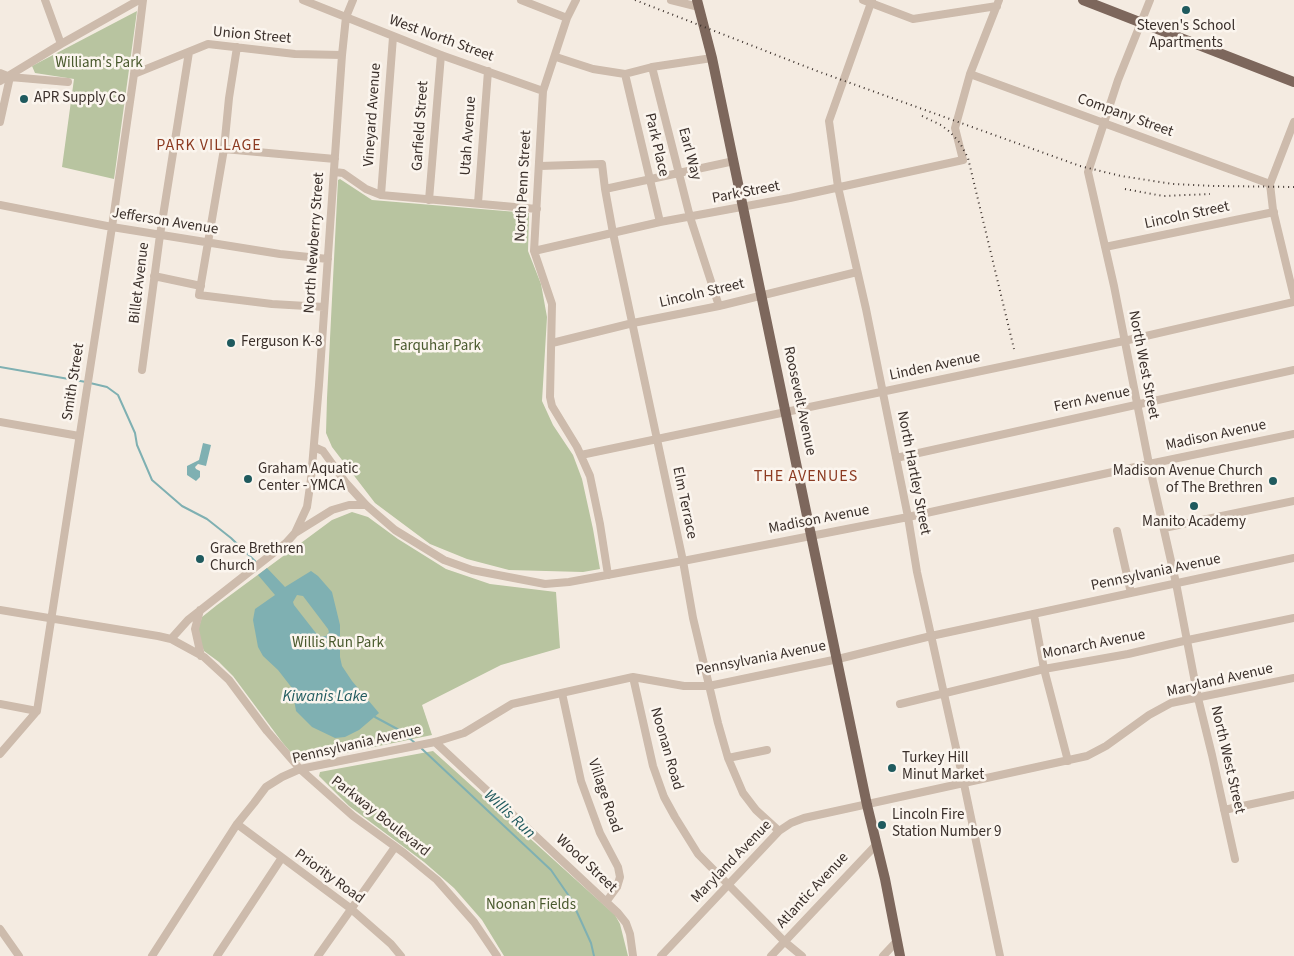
<!DOCTYPE html>
<style>
body{margin:0}
canvas{display:block;background:#f4ebe1}
</style>
<canvas width="1294" height="956"></canvas>
<script>
const context = document.querySelector('canvas').getContext('2d');
context.lineJoin = 'round';
function fillPath(path, color) { context.fillStyle = color; context.fill(path, 'evenodd'); }
const toPath = rows => new Path2D(rows.map(r => 'M' + r).join(''));
function strokePath(path, color, width, dash) { context.strokeStyle = color; context.lineWidth = width; context.lineCap = dash ? 'butt' : 'round'; context.setLineDash(dash || []); context.stroke(path); }
function label(font, color, halo, rows, align = 'center') {
  context.font = font + ' "Source Sans 3",sans-serif'; context.lineWidth = 5; context.setLineDash([]); context.textBaseline = 'middle'; context.strokeStyle = halo; context.fillStyle = color; for (const [text, x, y, turn = 0] of rows) {
    context.save(); context.translate(x, y); context.rotate((+turn || 0) * Math.PI / 180); context.textAlign = isNaN(turn) ? turn : align; if (halo) context.strokeText(text, 0, 0); context.fillText(text, 0, 0); context.restore();
  }
}
const green = toPath([
 [137,11,114,179,62,167,74,79,35,73,32,66],
 [340,179,372,200,529,213,528,251,541,284,547,317,542,401,553,425,573,455,582,479,593,529,600,569,583,572,509,570,467,559,430,544,375,503,332,447,326,433,327,398,338,180],
 [352,512,368,517,398,539,446,569,490,584,556,592,560,648,501,665,422,705,432,735,316,759,298,761,282,742,233,676,219,662,204,651,197,633,202,617,217,605,332,520],
 [433,751,615,915,620,924,628,956,504,956,482,920,454,888,424,862,349,806,319,776,320,772]
]);
const water = toPath([
 [203,443,211,445,206,466,198,464,195,467,196,469,200,471,200,477,196,481,187,475,187,466,199,460],
 [267,568,285,587,311,571,318,576,332,592,340,625,340,657,342,666,352,681,379,713,359,730,345,737,335,738,312,727,296,711,292,688,278,670,263,656,258,647,253,620,255,609,275,595,258,575],
 [297,595,303,596,328,629,329,632,326,636,319,637,294,605,293,602]
]);
const stream = toPath([
 [0,367,86,382],
 [90,383,107,387,118,395,135,433,137,445,152,480,182,506,207,519,231,538,257,563],
 [375,717,401,731,415,743],
 [421,748,551,870,571,899,591,943,594,956]
]);
const minor = toPath([
 [45,0,61,44],
 [303,0,441,55,543,91],
 [521,0,567,18],
 [576,0,567,18,543,91,534,251,552,304,550,397,552,406,577,447,590,476,600,524,608,575],
 [671,0,699,7],
 [863,0,913,19,997,6],
 [872,0,829,121,838,187,866,309,908,517,917,572,964,784,1000,956],
 [1150,0,1118,80,1088,172,1114,286,1149,464,1176,583,1198,698,1212,755,1235,859],
 [237,47,229,98,224,149,199,295,272,304,324,307],
 [556,57,593,69,625,74,652,67,712,58],
 [652,67,690,217,719,306],
 [0,73,10,77,68,82],
 [134,74,208,44,295,54,342,55],
 [625,74,660,222],
 [970,74,1270,184],
 [0,81,61,44,139,0],
 [0,122,10,77],
 [1294,122,1270,184,1273,210,1294,297],
 [224,149,335,159],
 [540,166,602,164,605,189,613,233,683,561,693,618,718,723,728,758,743,793,756,810,779,831],
 [335,172,343,173,366,189,381,195,537,209],
 [605,189,734,161],
 [381,195,393,37],
 [429,200,441,55],
 [478,203,488,71],
 [0,205,112,227,280,254,328,259],
 [1105,247,1274,212],
 [534,251,660,222,790,198,963,160,955,128,970,74,999,0],
 [154,276,201,286],
 [552,343,633,323,719,306,857,272],
 [142,370,160,235,189,52],
 [0,422,79,436],
 [314,447,323,451,346,483,366,505,395,530,444,560,472,570,545,584,569,582,683,561,908,517,1149,464,1294,434],
 [581,455,1124,341,1294,302],
 [896,458,1294,370],
 [1164,528,1294,501],
 [1117,531,1131,593],
 [295,533,332,510,349,505,366,505],
 [0,610,158,636,171,639,204,657,229,680,267,731,300,769,353,816,404,853,437,880,474,922,497,956],
 [200,610,195,629,201,656],
 [1034,615,1044,669,1068,761],
 [171,639,188,620,286,543,295,533,307,507,311,479,319,385,342,55,346,17,353,0],
 [633,677,653,766,664,797,675,817,698,854,785,942,802,956],
 [562,693,581,781,600,833,618,867,620,877,617,887,606,902],
 [0,704,37,711],
 [900,704,1044,669,1128,654,1188,640,1294,618],
 [435,742,618,913,626,923,630,934,633,956],
 [0,754,37,711,112,227,134,74,143,0],
 [728,758,767,750],
 [1224,810,1294,795],
 [237,824,350,908,391,944,401,956],
 [0,929,19,956],
 [152,956,237,824,254,803,266,787,282,777,300,769,435,742,464,733,512,704,633,677,684,686,709,686,838,659,931,636,1294,558],
 [217,956,281,859],
 [318,956,395,847],
 [661,956,779,831,791,823,804,818,1087,756,1106,746,1149,715,1171,703,1294,678],
 [771,956,876,845],
 [883,956,897,941]
]);
const major = toPath([
 [697,0,712,58,867,805,885,879,900,956],
 [1083,0,1294,82]
]);
const rail = toPath([
 [635,0,817,71,1080,166,1121,176,1173,184,1215,186,1294,187],
 [922,116,941,125,950,132,960,143,968,158,1014,349],
 [1125,189,1163,196,1210,194]
]);
const markers = [
 [1186,10,5,"#1f5a5e"],
 [24,99,5,"#1f5a5e"],
 [231,343,5,"#1f5a5e"],
 [248,479,5,"#1f5a5e"],
 [1273,481,5,"#1f5a5e"],
 [1194,506,5,"#1f5a5e"],
 [200,559,5,"#1f5a5e"],
 [892,768,5,"#1f5a5e"],
 [882,825,5,"#1f5a5e"]
];
const poiNames = [
 ["Steven's School",1186,27,"center"],
 ["Apartments",1186,44,"center"],
 ["APR Supply Co",34,99],
 ["Ferguson K-8",241,343],
 ["Graham Aquatic",258,470],
 ["Center - YMCA",258,487],
 ["Madison Avenue Church",1263,472,"right"],
 ["of The Brethren",1263,489,"right"],
 ["Manito Academy",1194,523,"center"],
 ["Grace Brethren",210,550],
 ["Church",210,567],
 ["Turkey Hill",902,759],
 ["Minut Market",902,776],
 ["Lincoln Fire",892,816],
 ["Station Number 9",892,833]
];
const streetNames = [
 ["Union Street",252,36,5],
 ["West North Street",441,39,20],
 ["Vineyard Avenue",373,115,-86],
 ["Company Street",1125,116,20],
 ["Garfield Street",421,126,-86],
 ["Utah Avenue",469,136,-86],
 ["Park Place",656,145,77],
 ["Earl Way",689,154,75],
 ["North Penn Street",524,186,-87],
 ["Park Street",746,193,-11],
 ["Lincoln Street",1187,216,-12],
 ["Jefferson Avenue",165,222,9],
 ["North Newberry Street",315,243,-86],
 ["Billet Avenue",140,283,-83],
 ["Lincoln Street",702,294,-13],
 ["North West Street",1143,365,79],
 ["Linden Avenue",935,367,-12],
 ["Smith Street",74,382,-81],
 ["Fern Avenue",1092,400,-12],
 ["Roosevelt Avenue",799,401,78],
 ["Madison Avenue",1216,436,-12],
 ["North Hartley Street",913,473,79],
 ["Elm Terrace",684,503,78],
 ["Madison Avenue",819,520,-11],
 ["Pennsylvania Avenue",1156,573,-12],
 ["Monarch Avenue",1094,645,-11],
 ["Pennsylvania Avenue",761,659,-11],
 ["Maryland Avenue",1220,681,-13],
 ["Pennsylvania Avenue",357,745,-13],
 ["Noonan Road",666,749,74],
 ["North West Street",1227,760,77],
 ["Village Road",604,796,71],
 ["Parkway Boulevard",380,817,38],
 ["Maryland Avenue",732,862,-46],
 ["Wood Street",586,864,43],
 ["Priority Road",329,877,36],
 ["Atlantic Avenue",813,891,-47]
];
const parkNames = [
 ["William's Park",99,64],
 ["Farquhar Park",437,347],
 ["Willis Run Park",338,644],
 ["Noonan Fields",531,906]
];
const neighbourhoodNames = [
 ["PARK VILLAGE",209,146],
 ["THE AVENUES",806,477]
];
const waterNames = [
 ["Kiwanis Lake",325,697],
 ["Willis Run",509,815,43]
];
fillPath(green, '#b8c4a0');
fillPath(water, '#7fb0b2');
strokePath(stream, '#7fb0b2', 2);
strokePath(minor, '#cdbbac', 8);
strokePath(major, '#7d675c', 10);
strokePath(rail, '#3b302b', 2, [1, 4]);
for (const [x, y, r, color] of markers) { const dot = new Path2D(); dot.arc(x, y, r, 0, 2 * Math.PI); context.fillStyle = color; context.fill(dot); strokePath(dot, '#fbf5ee', 2); }
label('15px', '#3b302b', '#fbf5ee', poiNames, 'left');
label('15px', '#3b302b', '#fbf5ee', streetNames);
label('15px', '#4a5a2e', '#fbf5ee', parkNames);
context.letterSpacing = '1px';
label('16px', '#8c3b22', '#fbf5ee', neighbourhoodNames);
context.letterSpacing = '0px';
label('italic 16px', '#1f5a5e', '#fbf5ee', waterNames);
</script>
